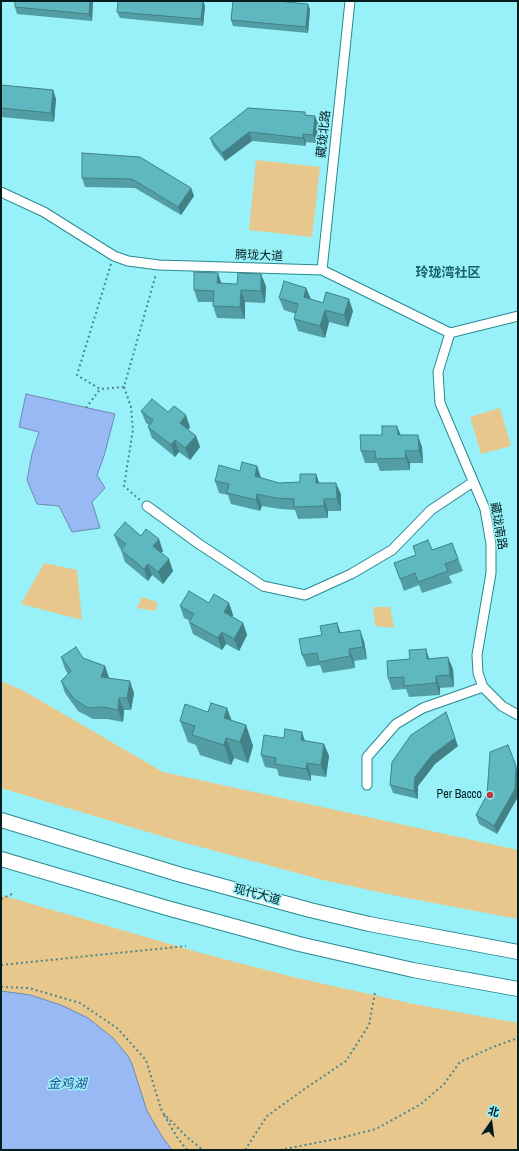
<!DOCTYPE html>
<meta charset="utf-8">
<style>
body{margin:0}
#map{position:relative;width:519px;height:1151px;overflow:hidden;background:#98f1f8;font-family:"Archivo Narrow","Noto Sans SC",sans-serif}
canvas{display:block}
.frame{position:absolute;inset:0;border:2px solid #011d1f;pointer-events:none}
.north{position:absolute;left:471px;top:1103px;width:40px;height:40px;-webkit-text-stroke:3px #98f1f8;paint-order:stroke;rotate:14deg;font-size:11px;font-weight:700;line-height:16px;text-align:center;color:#011d1f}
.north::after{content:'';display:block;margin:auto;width:14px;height:18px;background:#011d1f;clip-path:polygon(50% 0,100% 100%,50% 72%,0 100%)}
</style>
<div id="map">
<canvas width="519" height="1151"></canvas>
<div class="frame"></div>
<div class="north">北</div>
</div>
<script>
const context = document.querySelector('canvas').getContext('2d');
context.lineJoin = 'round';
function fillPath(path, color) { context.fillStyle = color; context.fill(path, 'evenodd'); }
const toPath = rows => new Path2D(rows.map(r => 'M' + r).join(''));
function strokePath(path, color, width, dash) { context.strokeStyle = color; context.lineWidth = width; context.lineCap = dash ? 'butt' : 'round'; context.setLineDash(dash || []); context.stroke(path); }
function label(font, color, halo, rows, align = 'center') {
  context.font = font + ' "Archivo Narrow","Noto Sans SC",sans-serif'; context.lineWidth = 3; context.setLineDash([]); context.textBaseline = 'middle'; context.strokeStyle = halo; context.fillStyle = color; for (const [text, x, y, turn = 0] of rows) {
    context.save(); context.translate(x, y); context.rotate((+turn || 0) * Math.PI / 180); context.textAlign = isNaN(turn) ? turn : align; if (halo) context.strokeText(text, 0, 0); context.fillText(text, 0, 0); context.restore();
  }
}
const green = toPath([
 [256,160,320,167,312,237,249,230],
 [500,408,511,446,481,454,470,417],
 [44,563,77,570,82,620,21,604],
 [142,597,157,602,156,611,137,608],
 [373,607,390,607,394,628,375,626],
 [1,681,24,691,163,772,518,850,518,919,402,897,323,880,171,839,1,788],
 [1,895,201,953,293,977,414,1004,518,1023,518,1150,172,1150,163,1138,147,1111,132,1064,128,1056,113,1038,88,1018,61,1005,30,995,1,991]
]);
const water = toPath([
 [26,394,115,414,104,456,97,475,105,488,92,502,100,528,72,532,59,506,37,504,27,480,32,454,39,432,19,427,26,394],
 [1,991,30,995,61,1005,88,1018,113,1038,128,1056,132,1064,147,1111,163,1138,172,1150,1,1150,1,991]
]);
const path = toPath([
 [111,264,77,375,100,389,124,387,156,274],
 [124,387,131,407,133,430,124,486,140,500],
 [86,408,100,389],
 [1,899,12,894],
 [1,965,186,946],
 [1,987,29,988,80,1003,117,1028,146,1060,162,1112,188,1138,203,1150],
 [164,1115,177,1137,187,1150],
 [245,1150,267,1116,306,1088,346,1061,369,1025,375,992],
 [280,1150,341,1138,376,1129,421,1104,444,1084,460,1062,493,1047,518,1038]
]);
const street = toPath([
 [1,192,44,212,114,256,128,261,159,265,322,270,450,333,518,316],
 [322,270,350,1],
 [450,333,438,372,440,403,485,509,491,544,491,573,477,655,478,673,483,687,502,706,518,715],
 [147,506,199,544,263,586,305,595,351,574,392,550,431,510,473,482],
 [367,785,367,757,396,724,423,708,483,687]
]);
const primary = toPath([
 [1,820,178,874,310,910,369,924,518,952],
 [1,859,167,908,299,944,413,970,518,989]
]);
const wall = toPath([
 [15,1,93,1,92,21,17,14,15,7],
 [118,1,203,1,205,6,203,26,120,18,117,12],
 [308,4,310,10,308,33,233,26,231,20],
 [1,85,53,90,56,99,54,122,1,117],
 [306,115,315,116,318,124,316,143,306,142,306,146,252,141,225,161,213,146,210,138],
 [82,153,191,188,194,196,181,215,135,188,85,187,82,178],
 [221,283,266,286,265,303,245,302,245,319,217,318,213,306,213,302,198,302,194,290],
 [306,288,310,299,353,311,348,327,329,322,325,338,298,331,294,319,296,314,284,310,279,298],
 [141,411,168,412,190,427,188,430,196,436,200,447,190,460,179,452,175,457,152,438,148,427,149,425,146,423],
 [401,435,422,447,423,463,410,463,410,470,380,471,377,463,365,463,361,451],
 [257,466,261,478,279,483,300,482,316,474,319,483,341,494,341,511,328,511,328,518,298,519,295,510,280,509,262,506,260,511,231,504,228,495,219,493,215,481,240,471],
 [114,535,141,536,163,551,161,553,173,571,163,584,152,575,148,581,125,562,121,550,121,549,119,547],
 [452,543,463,571,449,576,452,583,422,593,419,585,404,591,394,563],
 [209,603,229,603,233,615,232,617,243,623,247,635,239,651,226,644,222,650,193,634,189,622,190,621,184,618,180,606],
 [337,623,341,633,364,641,367,659,354,661,355,668,323,673,320,665,307,667,302,655,322,635],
 [61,657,83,658,105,666,109,678,134,693,131,710,124,710,123,722,107,719,93,719,78,711,65,693,61,681,68,674,65,669],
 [429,659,453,669,454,687,440,688,440,695,409,697,406,689,392,690,388,678],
 [180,721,232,721,246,725,253,746,248,763,234,758,231,765,200,755,196,745,188,742],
 [284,738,324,744,329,756,326,777,311,775,311,781,279,776,277,769,265,767,261,755],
 [458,746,435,764,418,786,418,799,393,793,390,785],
 [487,795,497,834,479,824,476,815]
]);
const shadedWall = toPath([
 [90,1,93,1,92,21,89,14],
 [203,1,205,6,203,26,201,19],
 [308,4,310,10,308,33,306,27],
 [53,90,56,99,54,122,51,113],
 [315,116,318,124,316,143,313,135],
 [249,132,252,141,225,161,222,153],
 [303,134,306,142,306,146,303,138],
 [191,188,194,196,181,215,178,207],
 [218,273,222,285,217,283],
 [261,274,266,286,265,303,261,291],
 [306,288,311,299,304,297],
 [241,290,245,302,245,319,240,307],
 [349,299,353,311,348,327,344,315],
 [325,310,329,322,325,338,320,326],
 [186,415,190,427,184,435,180,423],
 [397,426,402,438,398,435],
 [418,435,422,447,423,463,419,451],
 [196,436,200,447,190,460,185,448],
 [175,440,179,452,175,457,171,445],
 [405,451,410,463,410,470,406,458],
 [257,466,261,478,255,476],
 [316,474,320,485,316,483],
 [336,483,341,494,341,511,337,499],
 [257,494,262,506,260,511,256,500],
 [324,499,328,511,328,518,324,506],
 [159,539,163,551,157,558,153,546],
 [169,559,173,571,163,584,158,572],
 [148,564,152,575,148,581,144,569],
 [229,603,233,615,228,624,224,612],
 [243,623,247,635,239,651,234,639],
 [337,623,341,635,339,633],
 [360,630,364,641,367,659,363,647],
 [222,632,226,644,222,650,218,638],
 [349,649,354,661,355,668,350,656],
 [426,649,430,661,427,659],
 [448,657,453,669,454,687,450,675],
 [105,666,109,678,101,677],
 [436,676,440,688,440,695,436,683],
 [130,681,134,693,131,710,127,698],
 [119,698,124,710,123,722,118,710],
 [227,708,235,729,224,718],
 [446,712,458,746,435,764,418,786,418,799,414,791,415,777],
 [246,725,253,746,248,763,240,742],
 [302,732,306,744,301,740],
 [226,738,234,758,231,765,224,745],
 [324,744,329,756,326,777,321,765],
 [508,745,518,772,518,797,497,834,494,826],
 [307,763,311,775,311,781,306,769]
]);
const building = toPath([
 [15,1,90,1,89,14,15,7,15,1],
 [118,1,203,1,201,19,117,12,118,1],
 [233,1,277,1,308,4,306,27,231,20,233,1],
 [1,85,53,90,51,113,1,108,1,85],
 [248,108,305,112,305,115,315,116,313,135,303,134,303,138,249,132,222,153,210,138,248,108],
 [82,153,140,157,191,188,178,207,132,179,82,178,82,153],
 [194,272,218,273,217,283,237,284,238,273,261,274,261,291,241,290,240,307,213,306,214,291,194,290,194,272],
 [284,281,306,288,304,297,323,303,326,292,349,299,344,315,325,310,320,326,294,319,298,304,279,298,284,281],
 [152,399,168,412,174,406,186,415,180,423,196,436,185,448,175,440,171,445,148,427,153,420,141,411,152,399],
 [382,426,397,426,398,435,418,435,419,451,405,451,406,458,376,459,375,451,361,451,360,435,382,435,382,426],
 [242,462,257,466,255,476,279,483,300,482,300,474,316,474,316,483,336,483,337,499,324,499,324,506,294,507,294,499,276,498,257,494,256,500,227,493,229,484,215,481,219,465,240,471,242,462],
 [125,522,141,536,146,529,159,539,153,546,169,559,158,572,148,564,144,569,121,550,126,544,114,535,125,522],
 [428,540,432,550,452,543,458,559,445,564,448,571,418,582,415,573,400,579,394,563,416,555,413,546,428,540],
 [189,591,209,603,214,594,229,603,224,612,243,623,234,639,222,632,218,638,189,622,194,614,180,606,189,591],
 [337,623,339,633,360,630,363,647,349,649,350,656,319,662,317,653,302,655,299,639,322,635,320,626,337,623],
 [76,647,83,658,105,666,101,677,130,681,127,698,119,698,118,710,103,707,88,708,74,699,61,681,71,671,61,657,76,647],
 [426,649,427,659,448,657,450,675,436,676,436,683,404,686,404,677,388,678,387,661,410,659,409,650,426,649],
 [211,703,227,708,224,718,246,725,240,742,226,738,224,745,192,735,195,726,180,721,185,704,208,712,211,703],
 [446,712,455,738,432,755,415,777,414,791,390,785,392,762,411,735,446,712],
 [285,729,302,732,301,740,324,744,321,765,307,763,306,769,275,764,276,758,261,755,264,735,284,738,285,729],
 [508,745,516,766,515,789,494,826,476,815,487,795,490,752,508,745]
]);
const markers = [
 [490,795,4,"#c4343d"]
];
const streetNames = [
 ["藏珑北路",324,134,-84],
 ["腾珑大道",259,256,2],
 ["藏珑南路",498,526,80],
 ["现代大道",257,895,15]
];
const poiNames = [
 ["Per Bacco",482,795]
];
const neighbourhoodNames = [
 ["玲珑湾社区",448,274]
];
const waterNames = [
 ["金鸡湖",67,1085]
];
fillPath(green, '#e8c78c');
fillPath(water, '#98b9f4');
strokePath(water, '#6b8ab4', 1);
strokePath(street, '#29888f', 11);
strokePath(primary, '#29888f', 16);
strokePath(path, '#4c868b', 2, [2, 3]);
strokePath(street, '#fff', 9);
strokePath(primary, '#fff', 14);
fillPath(wall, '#529ea4');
fillPath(shadedWall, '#428186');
fillPath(building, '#5fb8bf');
strokePath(building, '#428186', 1);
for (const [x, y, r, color] of markers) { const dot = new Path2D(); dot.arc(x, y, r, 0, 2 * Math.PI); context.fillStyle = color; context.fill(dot); strokePath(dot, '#98f1f8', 1.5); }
label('12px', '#011d1f', '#98f1f8', streetNames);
label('12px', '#011d1f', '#98f1f8', poiNames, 'right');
label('bold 13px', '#196267', '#98f1f8', neighbourhoodNames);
label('italic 13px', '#2b4f95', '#98f1f8', waterNames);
</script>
